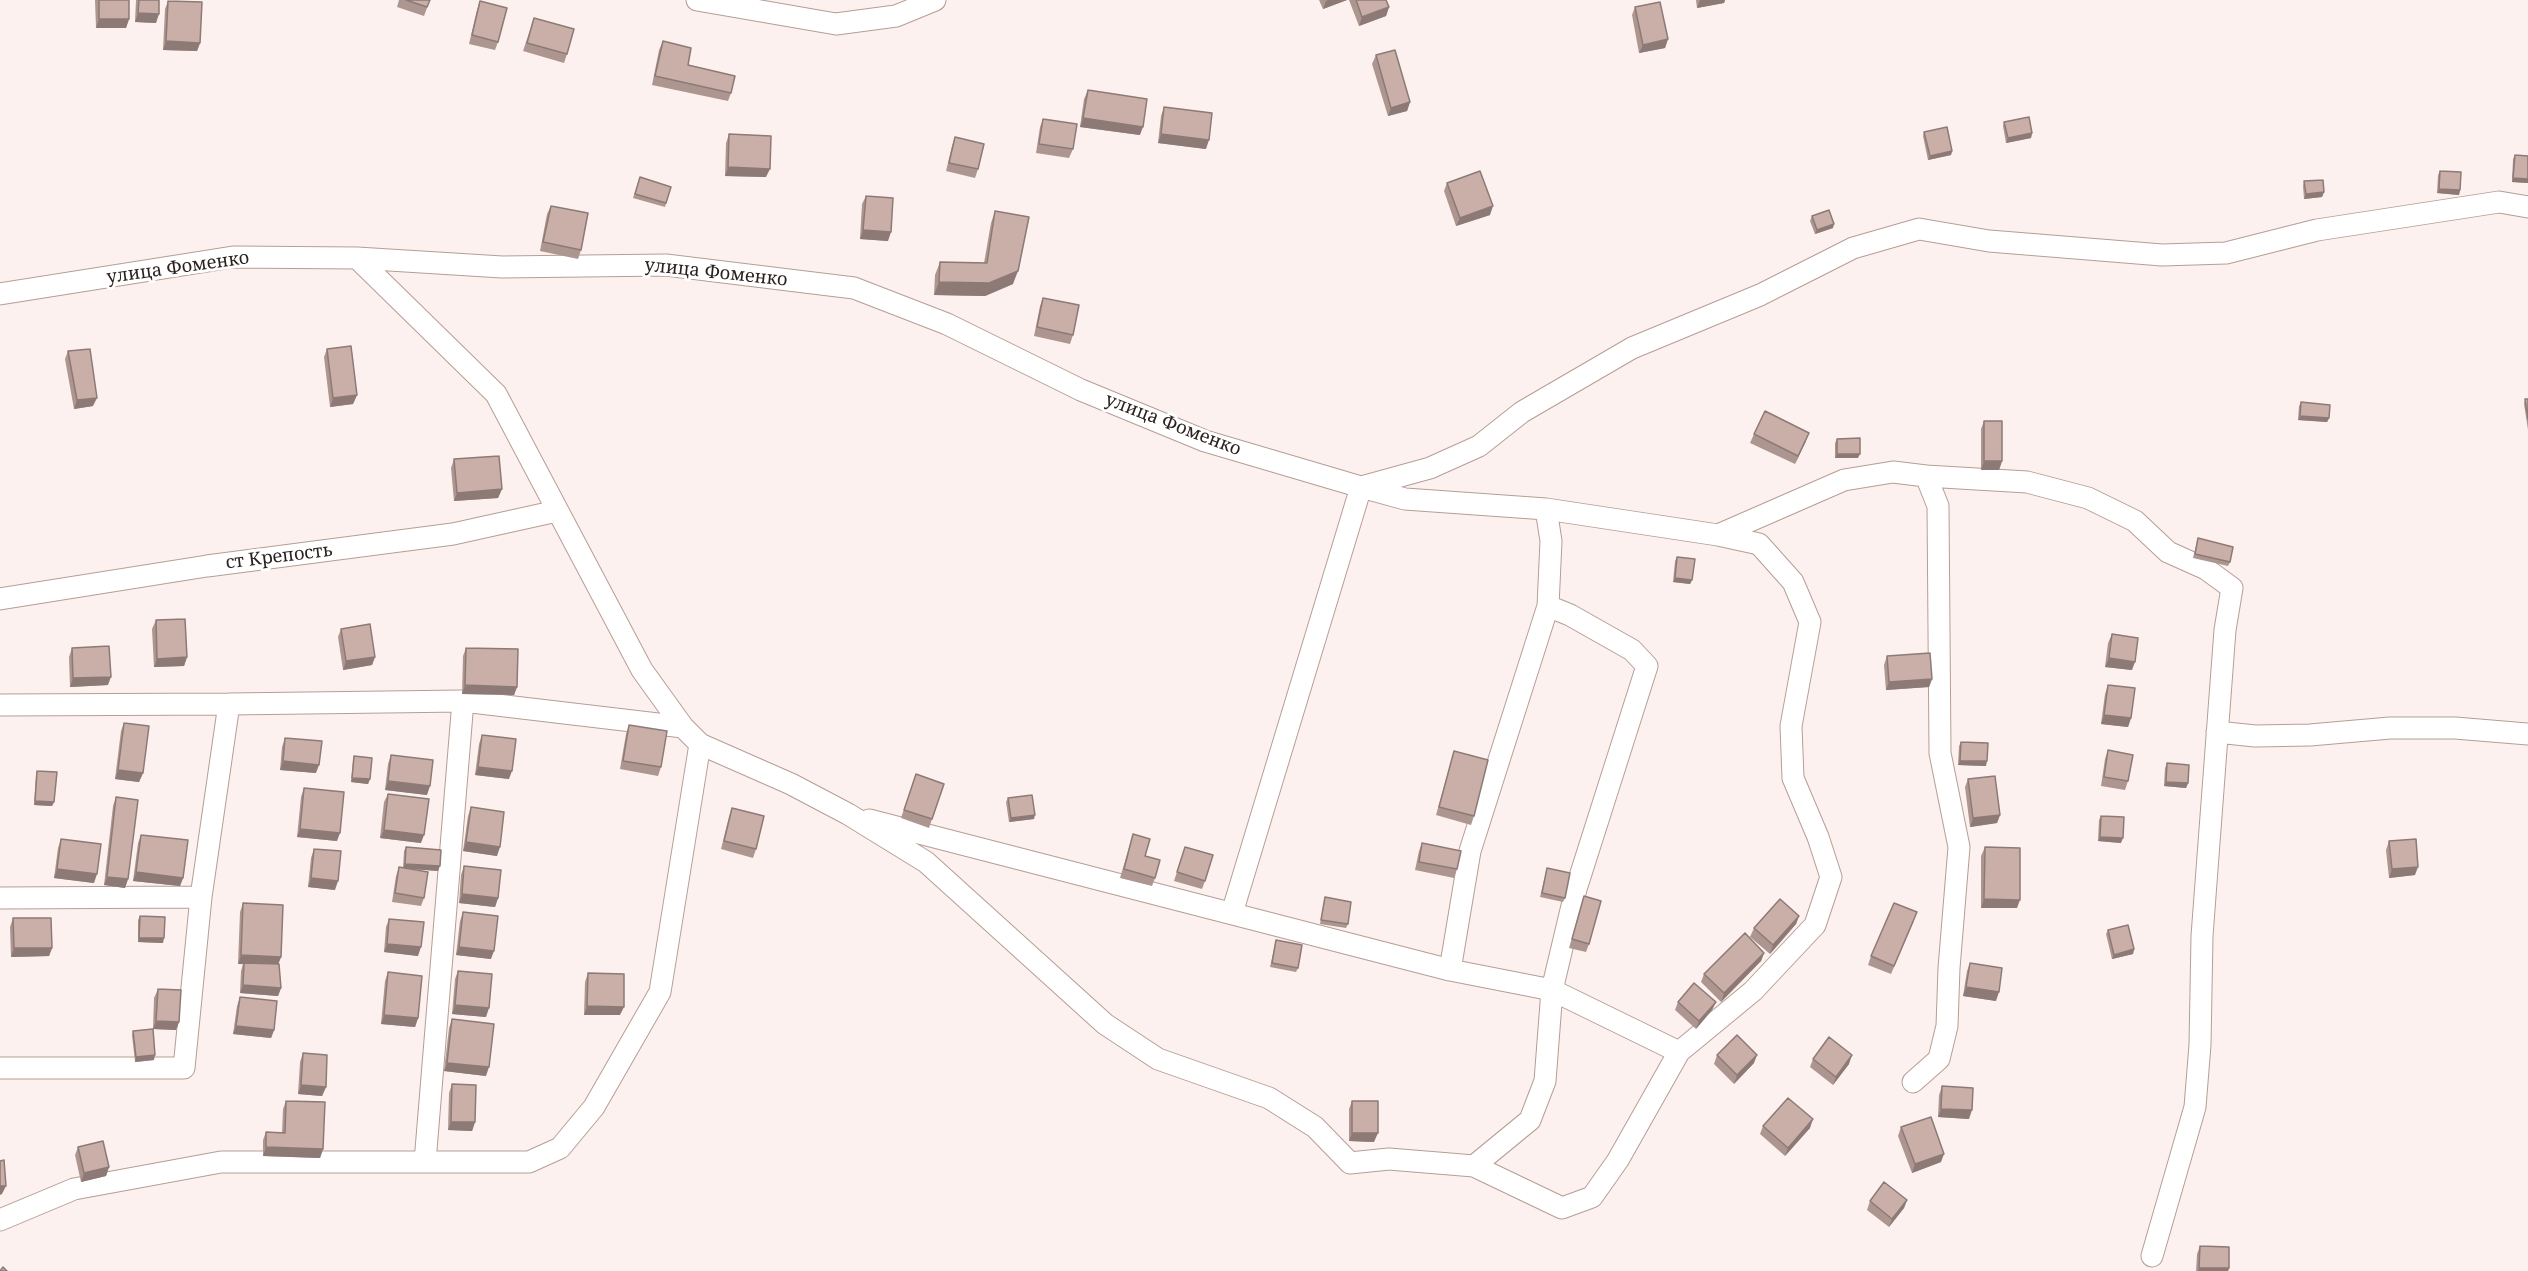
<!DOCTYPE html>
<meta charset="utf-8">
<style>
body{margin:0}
canvas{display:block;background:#fcf1ee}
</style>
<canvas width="2528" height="1271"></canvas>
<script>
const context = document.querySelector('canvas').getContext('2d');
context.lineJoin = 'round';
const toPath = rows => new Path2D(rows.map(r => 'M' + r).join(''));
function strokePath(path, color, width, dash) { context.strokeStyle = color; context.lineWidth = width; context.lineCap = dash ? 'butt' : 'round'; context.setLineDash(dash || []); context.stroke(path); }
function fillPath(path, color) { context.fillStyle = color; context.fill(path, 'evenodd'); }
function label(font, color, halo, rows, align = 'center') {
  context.font = font + ' "Noto Serif",serif'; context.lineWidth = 6; context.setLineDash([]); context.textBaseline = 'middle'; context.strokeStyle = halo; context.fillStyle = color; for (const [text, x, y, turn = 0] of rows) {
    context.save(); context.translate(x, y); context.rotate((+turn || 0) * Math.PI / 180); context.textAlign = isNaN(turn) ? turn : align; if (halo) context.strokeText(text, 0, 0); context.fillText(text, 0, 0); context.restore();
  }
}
const street = toPath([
 [697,0,836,24,896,16,935,0],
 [0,294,233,257,357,258,502,267,666,265,854,288,947,324,1081,390,1205,441,1361,487,1405,499,1546,509,1718,535,1759,544,1793,582,1810,622,1791,726,1793,778,1818,837,1831,877,1815,925,1753,991,1679,1052,1618,1160,1592,1197,1562,1208,1474,1166,1389,1159,1350,1163,1315,1127,1269,1098,1158,1059,1105,1024,926,862,848,814,791,784,700,744],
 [1926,476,2027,482,2088,498,2135,521,2168,552,2206,569,2232,588,2225,630,2202,936,2200,1045,2195,1107,2152,1256],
 [1361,487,1430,468,1479,446,1522,412,1632,348,1760,295,1853,248,1919,229,1989,241,2162,255,2226,253,2317,230,2499,202,2528,207],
 [1718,535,1844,480,1893,472,1926,476,1938,506,1940,753,1959,847,1949,968,1947,1026,1939,1059,1913,1082],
 [0,599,207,566,453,534,557,511],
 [0,705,229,704,463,701,683,727],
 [2217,732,2255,736,2310,735,2390,728,2455,728,2528,734],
 [869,820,1450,970,1552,990,1679,1052],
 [0,898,201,897,229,704],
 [1232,913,1361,487],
 [1450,970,1470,851,1548,606,1551,541,1546,509],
 [0,1068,184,1068,201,897],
 [425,1162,463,701],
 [1474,1166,1530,1120,1545,1081,1552,990,1576,889,1647,666,1632,650,1570,615,1548,606],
 [0,1220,74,1189,221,1162,529,1162,560,1148,594,1107,660,992,700,744,683,727,642,670,496,394,357,258]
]);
const wall = toPath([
 [95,0,129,0,129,19,126,28,96,28],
 [136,0,159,0,156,23,135,22],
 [399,0,430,0,424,16,397,7],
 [1319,0,1347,0,1323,9],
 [1349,0,1386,0,1389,7,1386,16,1359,26],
 [1696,0,1725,0,1724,3,1697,8],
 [168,1,200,43,197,51,163,50,165,9],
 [480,1,498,42,495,50,469,44,477,10],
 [1635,7,1668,39,1665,48,1639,53,1632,15],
 [534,18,567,54,564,63,523,51],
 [663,41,688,65,731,93,728,101,652,85,659,50],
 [1376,55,1410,102,1407,111,1388,116,1372,64],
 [1088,90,1140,135,1080,127,1084,99],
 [1164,107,1206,149,1158,143,1161,116],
 [1043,119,1073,149,1069,158,1036,153,1040,127],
 [2004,122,2032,133,2031,138,2006,143,2003,126],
 [1924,132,1952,151,1951,155,1928,160,1923,136],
 [729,134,766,177,725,176,726,143],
 [955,137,978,169,975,178,946,171,952,146],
 [2515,155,2528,156,2528,183,2512,182,2513,159],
 [2440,171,2460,190,2459,195,2437,193,2438,175],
 [640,177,671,187,665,207,633,198],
 [2304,181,2324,192,2322,197,2304,199,2303,186],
 [1447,183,1490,215,1456,226,1444,191],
 [866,196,888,241,860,239,862,204],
 [551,206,581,250,578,259,540,251,547,214],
 [995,211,1013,284,985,296,934,295,935,275,940,262,984,263,991,223],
 [1812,216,1833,228,1815,234,1810,221],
 [1043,298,1073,335,1070,344,1034,336,1040,306],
 [327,349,357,395,353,404,330,407,324,357],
 [68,351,93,406,74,409,65,359],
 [2525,399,2528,399,2528,430,2524,404],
 [2301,402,2329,418,2327,422,2298,420,2299,406],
 [1984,421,2002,461,1999,470,1981,470,1981,429],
 [1754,434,1806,441,1795,464,1750,443],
 [1837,439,1858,458,1835,458,1835,443],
 [454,459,502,489,498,498,454,501,451,468],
 [2198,538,2230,562,2228,566,2193,558],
 [1677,557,1692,580,1690,584,1673,582,1675,561],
 [156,620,187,657,184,666,154,667,152,629],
 [341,629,375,657,372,665,343,670,338,637],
 [2112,634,2132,670,2105,667,2108,643],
 [72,648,108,685,70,687,69,657],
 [466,648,517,687,514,695,462,694,463,656],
 [1887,656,1932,679,1929,687,1886,690,1884,665],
 [2108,685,2131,718,2128,727,2101,724,2105,694],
 [124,723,143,773,139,782,115,779,121,731],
 [629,725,661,767,658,776,620,769,626,734],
 [482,735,509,779,475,775,479,744],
 [285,738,316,773,280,770,282,747],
 [1961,742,1986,766,1958,765,1959,746],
 [2108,750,2128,781,2125,790,2101,786,2105,759],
 [1454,751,1474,816,1471,825,1436,815],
 [391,755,427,795,385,790,388,764],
 [354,756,370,779,368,784,351,782,353,761],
 [2167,763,2188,783,2186,788,2164,786,2165,768],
 [37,771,54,802,52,806,34,805,36,775],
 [916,774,944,784,929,828,901,818],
 [1968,779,2000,815,1997,823,1970,827,1965,787],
 [304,788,337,841,297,837,301,797],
 [388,794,421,843,380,838,384,802],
 [116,797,128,879,125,888,104,885,113,806],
 [1008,798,1034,819,1009,822,1006,802],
 [471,807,497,856,463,851,468,816],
 [732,808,756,849,753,858,721,849,729,817],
 [2101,816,2121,843,2098,841,2099,820],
 [1133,834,1155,878,1152,886,1120,878],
 [141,835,183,878,180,886,133,881,138,843],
 [61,839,94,883,54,878,58,848],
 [2389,841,2415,875,2389,878,2386,850],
 [1422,843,1457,869,1454,878,1415,870,1419,851],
 [406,847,438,871,408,869,424,898,421,906,392,902,396,876,399,867,403,868,404,851],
 [1185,847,1205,881,1202,889,1174,881],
 [1985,847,2017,908,1981,908,1981,856],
 [314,849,335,890,308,887,311,858],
 [464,866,498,898,495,907,459,903,461,875],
 [1547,868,1565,898,1563,902,1540,897],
 [1584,896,1589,944,1586,952,1569,948],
 [1325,897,1348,924,1346,928,1320,924],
 [243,903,281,957,278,964,281,988,278,996,240,993,241,971,243,964,238,964,240,912],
 [463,912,491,959,456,955,460,921],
 [140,916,163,943,138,942,138,920],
 [1799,916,1796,924,1770,954,1750,937,1754,928],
 [13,918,52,948,49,956,11,957,10,927],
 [389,919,418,956,384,952,386,927],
 [1914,921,1891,974,1868,965,1871,956],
 [2108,930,2134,949,2133,954,2112,959,2106,934],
 [1276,940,1298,968,1296,972,1270,967],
 [1764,953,1761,961,1721,1002,1701,982,1704,974],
 [1970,963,1996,1001,1963,996,1967,971],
 [458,971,486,1017,452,1014,455,979],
 [388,972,418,1018,415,1027,381,1024,385,981],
 [588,973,620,1015,584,1015,585,982],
 [158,989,179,1022,176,1030,153,1029,154,998],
 [240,997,274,1030,271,1038,233,1034,237,1006],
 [1678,1002,1716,1002,1712,1010,1696,1029,1675,1010],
 [452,1019,486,1076,444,1071,449,1028],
 [133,1031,154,1060,135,1062,132,1035],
 [303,1053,326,1087,322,1096,298,1094,300,1062],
 [1717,1055,1754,1063,1734,1084,1714,1064],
 [1813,1059,1849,1064,1833,1085,1810,1067],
 [452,1084,475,1122,472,1131,448,1130,449,1093],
 [1942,1086,1969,1119,1938,1117,1939,1095],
 [286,1101,323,1149,320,1158,263,1156,263,1140,266,1132,282,1133,283,1109],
 [1352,1101,1374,1142,1349,1141,1349,1109],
 [1763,1126,1810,1128,1785,1156,1760,1134],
 [1901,1127,1941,1162,1912,1173,1898,1136],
 [78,1147,109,1167,106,1176,81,1182,75,1155],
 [1907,1200,1904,1208,1889,1227,1867,1210,1870,1201],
 [2200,1246,2229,1268,2228,1271,2196,1271,2197,1254]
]);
const shadedWall = toPath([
 [1328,0,1347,0,1323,9,1326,1],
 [1700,0,1725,0,1724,3,1697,8],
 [1389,7,1386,16,1359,26,1362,17],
 [138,13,159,14,156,23,135,22],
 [99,19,129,19,126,28,96,28],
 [1668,39,1665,48,1639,53,1643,45],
 [166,41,200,43,197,51,163,50],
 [1410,102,1407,111,1388,116,1391,108],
 [1083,118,1143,127,1140,135,1080,127],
 [2032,133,2031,138,2006,143,2008,138],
 [1161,134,1209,140,1206,149,1158,143],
 [1952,151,1951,155,1928,160,1930,156],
 [728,167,770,169,766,177,725,176],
 [2513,178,2528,179,2528,183,2512,182],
 [2439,189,2460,190,2459,195,2437,193],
 [2324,192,2322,197,2304,199,2306,194],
 [1493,206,1490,215,1456,226,1460,218],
 [1834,224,1833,228,1815,234,1817,230],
 [863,230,891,232,888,241,860,239],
 [1018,271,1013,284,985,296,934,295,939,282],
 [357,395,353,404,330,407,333,398],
 [97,398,93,406,74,409,77,400],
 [2300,416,2329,418,2327,422,2298,420],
 [1809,433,1806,441,1795,464,1798,456],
 [1837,454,1860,454,1858,458,1835,458],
 [1984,461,2002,461,1999,470,1981,470],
 [502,489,498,498,454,501,457,493],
 [1675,578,1692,580,1690,584,1673,582],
 [187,657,184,666,154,667,157,659],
 [375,657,372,665,343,670,346,661],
 [2109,658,2135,662,2132,670,2105,667],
 [111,677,108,685,70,687,73,678],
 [1932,679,1929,687,1886,690,1889,682],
 [465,685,517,687,514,695,462,694],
 [2104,715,2131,718,2128,727,2101,724],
 [283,761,319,765,316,773,280,770],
 [1960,761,1987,761,1986,766,1958,765],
 [478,767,512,771,509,779,475,775],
 [118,770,143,773,139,782,115,779],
 [352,778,370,779,368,784,351,782],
 [388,781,430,786,427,795,385,790],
 [2166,782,2188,783,2186,788,2164,786],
 [35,801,54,802,52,806,34,805],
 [1035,815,1034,819,1009,822,1011,818],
 [2000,815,1997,823,1970,827,1973,818],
 [300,829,340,833,337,841,297,837],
 [384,830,424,835,421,843,380,838],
 [2100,837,2123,838,2121,843,2098,841],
 [466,842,500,847,497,856,463,851],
 [405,864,440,866,438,871,403,868],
 [2418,867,2415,875,2389,878,2392,869],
 [57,869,97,874,94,883,54,878],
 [136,872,183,878,180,886,133,881],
 [107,877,128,879,125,888,104,885],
 [311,878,338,881,335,890,308,887],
 [462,894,498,898,495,907,459,903],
 [1984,899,2020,900,2017,908,1981,908],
 [1799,916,1796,924,1770,954,1773,945],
 [139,938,164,938,163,943,138,942],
 [387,944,421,947,418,956,384,952],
 [459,947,494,951,491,959,456,955],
 [14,948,52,948,49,956,11,957],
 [2134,949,2133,954,2112,959,2114,955],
 [1764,953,1761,961,1721,1002,1724,993],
 [241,955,281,957,278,965,238,964],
 [243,985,281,988,278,996,240,993],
 [1966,987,1999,992,1996,1001,1963,996],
 [1716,1002,1712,1010,1696,1029,1699,1021],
 [455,1005,489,1008,486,1017,452,1014],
 [587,1006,624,1007,620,1015,584,1015],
 [384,1015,418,1018,415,1027,381,1024],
 [156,1021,179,1022,176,1030,153,1029],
 [236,1026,274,1030,271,1038,233,1034],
 [155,1055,154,1060,135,1062,136,1057],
 [1757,1055,1754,1063,1734,1084,1737,1075],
 [1852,1055,1849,1064,1833,1085,1836,1077],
 [447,1063,489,1067,486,1076,444,1071],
 [301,1085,326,1087,322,1096,298,1094],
 [1941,1109,1972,1110,1969,1119,1938,1117],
 [1813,1119,1810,1128,1785,1156,1788,1148],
 [451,1122,475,1122,472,1131,448,1130],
 [1352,1133,1378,1133,1374,1142,1349,1141],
 [266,1147,323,1149,320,1158,263,1156],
 [1944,1154,1941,1162,1912,1173,1915,1164],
 [109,1167,106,1176,81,1182,84,1173],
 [0,1186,6,1186,2,1194,0,1195],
 [1907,1200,1904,1208,1889,1227,1892,1219],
 [2199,1268,2229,1268,2228,1271,2198,1271]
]);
const building = toPath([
 [99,0,129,0,129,19,99,19,99,0],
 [139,0,159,0,159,14,138,13,139,0],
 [406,0,430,0,427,7,406,0],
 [1356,0,1386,0,1389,7,1362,17,1356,0],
 [168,1,202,2,200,43,166,41,168,1],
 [480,1,507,8,498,42,472,35,480,1],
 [1660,2,1668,39,1643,45,1635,7,1660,2],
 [534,18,574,29,567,54,527,43,534,18],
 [663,41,691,48,688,65,735,76,731,93,655,76,663,41],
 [1395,50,1410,102,1391,108,1376,55,1395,50],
 [1088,90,1147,99,1143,127,1083,118,1088,90],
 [1164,107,1212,113,1209,140,1161,134,1164,107],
 [2029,117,2032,133,2008,138,2004,122,2029,117],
 [1043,119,1077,124,1073,149,1039,144,1043,119],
 [1947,127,1952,151,1930,156,1924,132,1947,127],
 [729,134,771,136,770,169,728,167,729,134],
 [955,137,984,144,978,169,949,163,955,137],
 [2515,155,2528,156,2528,179,2513,178,2515,155],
 [1480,171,1493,206,1460,218,1447,183,1480,171],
 [2440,171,2461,172,2460,190,2439,189,2440,171],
 [640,177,671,187,666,203,635,194,640,177],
 [2323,180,2324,192,2306,194,2304,181,2323,180],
 [866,196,893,198,891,232,863,230,866,196],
 [551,206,588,213,581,250,543,242,551,206],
 [1829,210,1834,224,1817,230,1812,216,1829,210],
 [995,211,1029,217,1018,271,989,283,939,282,940,262,987,263,995,211],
 [1043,298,1079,305,1073,335,1037,327,1043,298],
 [351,346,357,395,333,398,327,349,351,346],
 [90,349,97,398,77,400,68,351,90,349],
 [2525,399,2528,399,2528,419,2525,399],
 [2301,402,2330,405,2329,418,2300,416,2301,402],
 [1765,411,1809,433,1798,456,1754,434,1765,411],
 [1984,421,2002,421,2002,461,1984,461,1984,421],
 [1860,438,1860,454,1837,454,1837,439,1860,438],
 [499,456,502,489,457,493,454,459,499,456],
 [2198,538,2233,547,2230,562,2195,554,2198,538],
 [1677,557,1695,559,1692,580,1675,578,1677,557],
 [185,619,187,657,157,659,156,620,185,619],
 [370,624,375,657,346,661,341,629,370,624],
 [2112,634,2138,638,2135,662,2109,658,2112,634],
 [109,646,111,677,73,678,72,648,109,646],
 [466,648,518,649,517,687,465,685,466,648],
 [1930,653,1932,679,1889,682,1887,656,1930,653],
 [2108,685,2135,688,2131,718,2104,715,2108,685],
 [124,723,149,726,143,773,118,770,124,723],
 [629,725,667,731,661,767,623,761,629,725],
 [482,735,516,739,512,771,478,767,482,735],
 [285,738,322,741,319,765,283,761,285,738],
 [1961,742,1988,743,1987,761,1960,761,1961,742],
 [2108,750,2133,755,2128,781,2104,777,2108,750],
 [1454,751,1488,760,1474,816,1439,807,1454,751],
 [391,755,433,760,430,786,388,781,391,755],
 [354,756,372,758,370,779,352,778,354,756],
 [2167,763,2189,765,2188,783,2166,782,2167,763],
 [37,771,57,772,54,802,35,801,37,771],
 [916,774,944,784,932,819,904,810,916,774],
 [1995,776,2000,815,1973,818,1968,779,1995,776],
 [304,788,344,792,340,833,300,829,304,788],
 [388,794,429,799,424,835,384,830,388,794],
 [1032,795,1035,815,1011,818,1008,798,1032,795],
 [116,797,138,800,128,879,107,877,116,797],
 [471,807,504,812,500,847,466,842,471,807],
 [732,808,764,816,756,849,724,841,732,808],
 [2101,816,2124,817,2123,838,2100,837,2101,816],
 [1133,834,1150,839,1145,856,1160,860,1155,878,1124,869,1133,834],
 [141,835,188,840,183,878,136,872,141,835],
 [61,839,101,844,97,874,57,869,61,839],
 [2416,839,2418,867,2392,869,2389,841,2416,839],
 [1422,843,1461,851,1457,869,1419,862,1422,843],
 [406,847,441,850,440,866,405,864,406,847],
 [1185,847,1213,855,1205,881,1177,872,1185,847],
 [1985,847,2020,848,2020,900,1984,899,1985,847],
 [314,849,341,851,338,881,311,878,314,849],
 [464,866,501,870,498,898,462,894,464,866],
 [399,867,428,872,424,898,395,893,399,867],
 [1547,868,1570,873,1565,898,1542,893,1547,868],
 [1584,896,1601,901,1589,944,1572,939,1584,896],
 [1325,897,1351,902,1348,924,1321,920,1325,897],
 [1780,899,1799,916,1773,945,1754,928,1780,899],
 [243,903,283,905,281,957,241,955,243,903],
 [1894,903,1917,912,1894,966,1871,956,1894,903],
 [463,912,498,916,494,951,459,947,463,912],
 [140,916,165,917,164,938,139,938,140,916],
 [13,918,51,918,52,948,14,948,13,918],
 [389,919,424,922,421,947,387,944,389,919],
 [2128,925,2134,949,2114,955,2108,930,2128,925],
 [1745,933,1764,953,1724,993,1704,974,1745,933],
 [1276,940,1302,945,1298,968,1272,963,1276,940],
 [244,963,279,964,281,988,243,985,244,963],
 [1970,963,2002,968,1999,992,1966,987,1970,963],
 [458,971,492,974,489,1008,455,1005,458,971],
 [388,972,422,976,418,1018,384,1015,388,972],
 [588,973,624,974,624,1007,587,1006,588,973],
 [1694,983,1716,1002,1699,1021,1678,1002,1694,983],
 [158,989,181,990,179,1022,156,1021,158,989],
 [240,997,277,1001,274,1030,236,1026,240,997],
 [452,1019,494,1024,489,1067,447,1063,452,1019],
 [153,1029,155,1055,136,1057,133,1031,153,1029],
 [1737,1035,1757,1055,1737,1075,1717,1055,1737,1035],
 [1829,1037,1852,1055,1836,1077,1813,1059,1829,1037],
 [303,1053,327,1055,326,1087,301,1085,303,1053],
 [452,1084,476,1085,475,1122,451,1122,452,1084],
 [1942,1086,1973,1088,1972,1110,1941,1109,1942,1086],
 [1788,1098,1813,1119,1788,1148,1763,1126,1788,1098],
 [286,1101,325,1102,323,1149,266,1147,266,1132,285,1133,286,1101],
 [1352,1101,1378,1101,1378,1133,1352,1133,1352,1101],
 [1931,1117,1944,1154,1915,1164,1901,1127,1931,1117],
 [103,1141,109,1167,84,1173,78,1147,103,1141],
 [4,1160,6,1186,0,1186,0,1161,4,1160],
 [1884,1182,1907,1200,1892,1219,1870,1201,1884,1182],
 [2200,1246,2229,1247,2229,1268,2199,1268,2200,1246],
 [3,1267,7,1271,0,1271,3,1267]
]);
const streetNames = [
 ["улица Фоменко",178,268,-8],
 ["улица Фоменко",716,273,6],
 ["улица Фоменко",1173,425,21],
 ["ст Крепость",279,557,-7]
];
strokePath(street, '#b69e95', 23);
strokePath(street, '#fff', 21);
fillPath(wall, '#ad9690');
fillPath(shadedWall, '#8d7a76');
fillPath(building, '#c9afa8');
strokePath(building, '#8d7a76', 1.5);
label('18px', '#2b211e', '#fff', streetNames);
</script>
